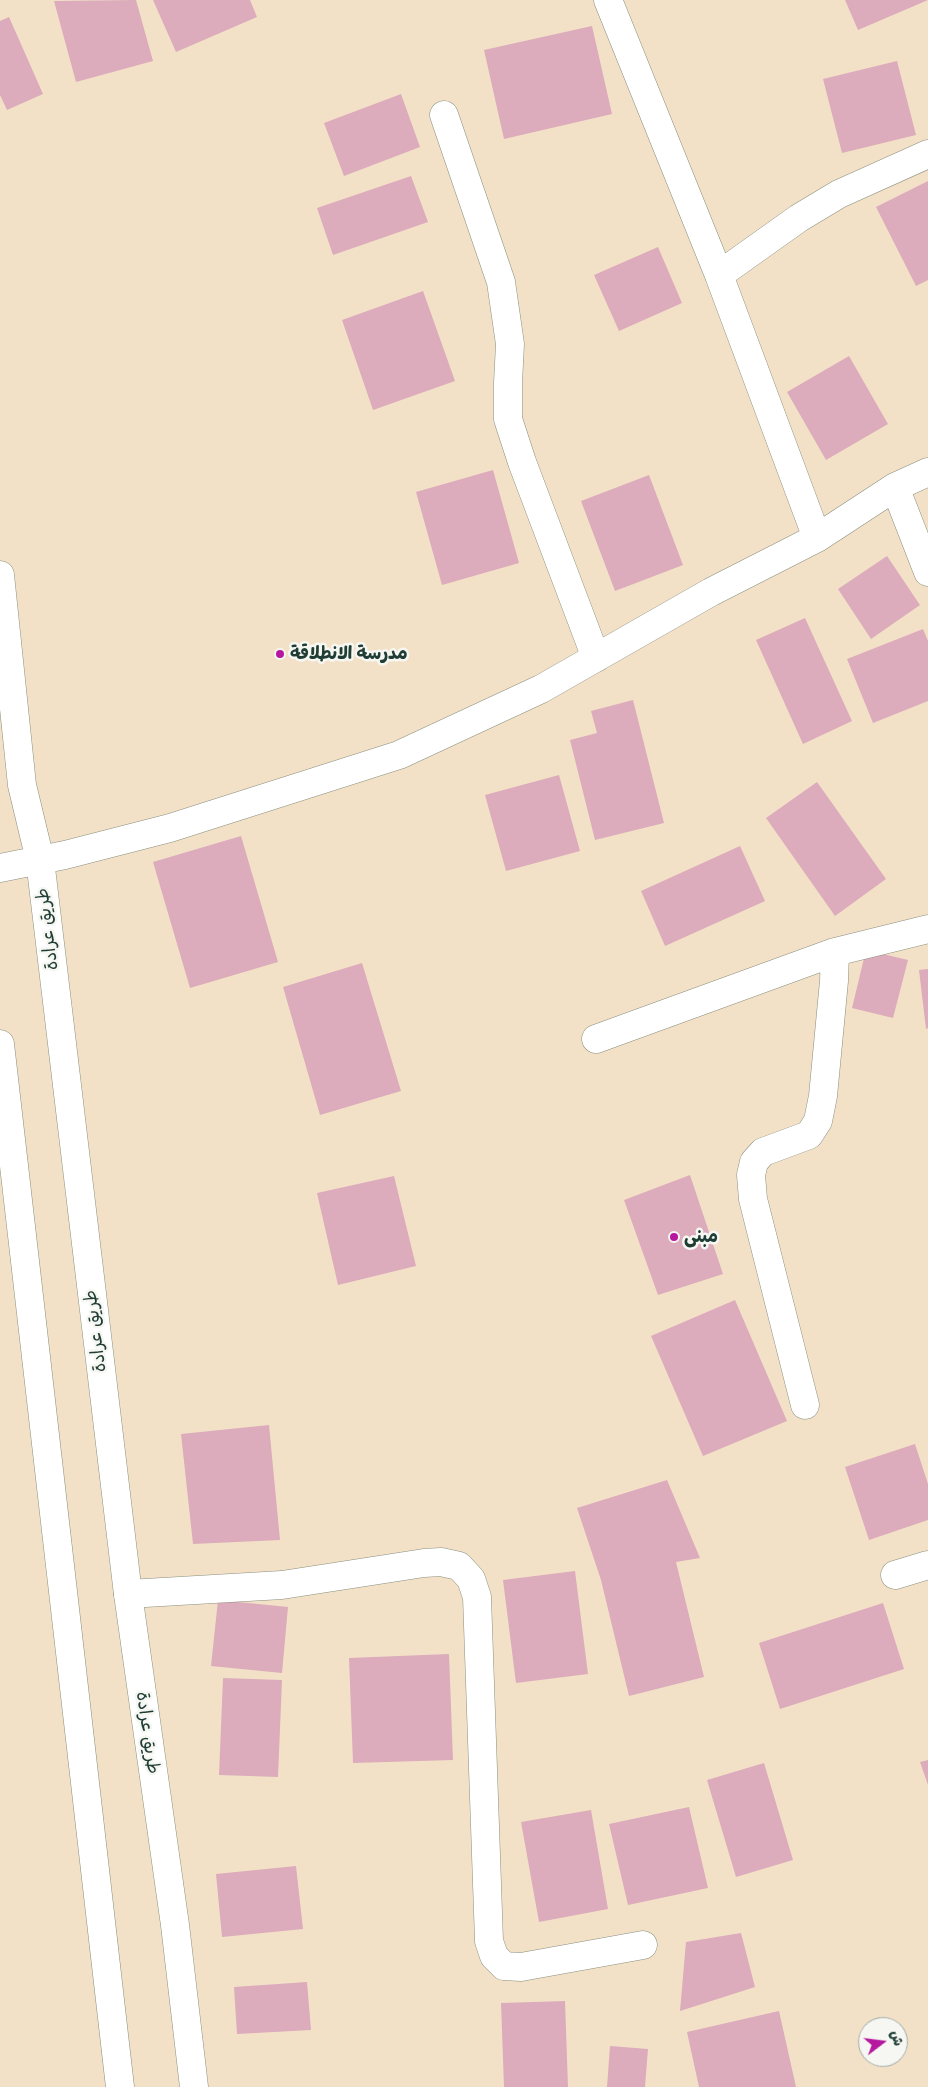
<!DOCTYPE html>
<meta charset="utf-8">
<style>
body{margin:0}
#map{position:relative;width:928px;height:2087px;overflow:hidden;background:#f3e1c7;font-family:Itim,"Playpen Sans Arabic",sans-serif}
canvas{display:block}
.north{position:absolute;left:858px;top:2017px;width:50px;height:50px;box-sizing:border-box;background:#f6f6f2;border:1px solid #a0aca6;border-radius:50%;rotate:75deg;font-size:14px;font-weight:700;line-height:20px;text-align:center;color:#1f3d34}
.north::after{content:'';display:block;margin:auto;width:18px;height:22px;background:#b5179e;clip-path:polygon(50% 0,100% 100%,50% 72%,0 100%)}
</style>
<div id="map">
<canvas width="928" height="2087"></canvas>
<div class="north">ش</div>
</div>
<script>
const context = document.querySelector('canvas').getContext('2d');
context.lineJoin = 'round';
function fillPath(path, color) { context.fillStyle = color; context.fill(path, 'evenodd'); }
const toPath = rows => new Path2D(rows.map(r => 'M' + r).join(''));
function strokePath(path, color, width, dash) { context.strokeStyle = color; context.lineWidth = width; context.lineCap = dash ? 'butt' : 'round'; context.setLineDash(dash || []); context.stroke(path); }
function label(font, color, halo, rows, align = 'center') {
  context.font = font + ' Itim,"Playpen Sans Arabic",sans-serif'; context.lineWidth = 5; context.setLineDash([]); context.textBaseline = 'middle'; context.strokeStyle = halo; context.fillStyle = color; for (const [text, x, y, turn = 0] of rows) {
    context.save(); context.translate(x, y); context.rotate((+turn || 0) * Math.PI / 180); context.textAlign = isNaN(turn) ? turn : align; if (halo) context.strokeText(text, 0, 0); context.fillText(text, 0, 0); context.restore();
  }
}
const building = toPath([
 [136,0,153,61,76,82,54,1],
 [153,0,250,0,257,17,176,52],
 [845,0,928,0,858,30],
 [9,17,43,94,7,110,0,95,0,21],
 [592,26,612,114,504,139,484,50],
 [897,61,916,135,842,153,823,79],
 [401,94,420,147,344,176,324,123],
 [411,176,428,222,333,255,317,208],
 [928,181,928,280,916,286,876,207],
 [658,247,682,303,619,331,594,275],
 [423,291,455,381,373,410,342,320],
 [849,356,888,424,826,460,787,392],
 [493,470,519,563,442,585,416,492],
 [649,475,683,565,615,591,581,501],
 [887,556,920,605,871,639,838,589],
 [805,618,852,721,803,744,756,640],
 [923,629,928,641,928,701,873,723,847,659],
 [633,700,664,823,595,840,570,740,597,733,591,711],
 [559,775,580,851,506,871,485,795],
 [817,782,886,879,835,916,766,818],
 [241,836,278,962,190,988,153,862],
 [740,846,765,901,665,946,641,891],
 [866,950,908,960,893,1018,852,1008],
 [362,963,401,1091,320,1115,283,987],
 [928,969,928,1028,926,1029,919,970],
 [690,1175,723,1274,658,1295,624,1200],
 [394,1176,416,1266,338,1285,317,1193],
 [735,1300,787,1421,703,1456,651,1336],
 [269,1425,280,1540,193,1544,181,1434],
 [915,1444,928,1484,928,1520,869,1540,845,1467],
 [667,1480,700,1558,676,1562,704,1677,629,1696,601,1580,577,1508],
 [575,1571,588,1674,516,1683,503,1580],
 [218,1600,288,1607,282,1673,211,1666],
 [883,1603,904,1669,780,1709,759,1643],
 [449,1654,453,1760,353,1763,349,1658],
 [223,1678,282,1680,278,1777,219,1775],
 [928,1760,928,1785,920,1762],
 [764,1763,793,1860,736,1877,707,1780],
 [689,1807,708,1888,628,1905,609,1824],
 [591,1810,608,1909,539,1922,521,1822],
 [296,1866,303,1929,222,1937,216,1874],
 [741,1933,755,1987,680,2011,686,1942],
 [307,1982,311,2030,237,2034,234,1987],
 [565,2001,568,2087,504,2087,501,2003],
 [779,2011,796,2087,699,2087,687,2032],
 [610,2046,648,2049,645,2087,607,2087]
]);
const street = toPath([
 [608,0,719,275,817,538],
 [444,115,501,282,510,344,508,383,508,419,522,462,596,658],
 [719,275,799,218,839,194,928,154],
 [895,487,928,572],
 [0,868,65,855,170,828,399,755,541,689,711,592,817,538,895,487,928,472],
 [596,1039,835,952,928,929],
 [805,1405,753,1199,751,1175,754,1162,763,1152,809,1135,818,1121,823,1096,834,981,835,952],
 [895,1575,928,1565],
 [128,1594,282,1585,424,1563,441,1562,459,1566,471,1579,477,1597,489,1941,494,1956,504,1966,521,1967,643,1945]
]);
const primary = toPath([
 [0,575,22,785,40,860,128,1594,175,1925,194,2087],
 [0,1044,120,2087]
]);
const markers = [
 [280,654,5,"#b5179e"],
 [674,1237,5,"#b5179e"]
];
const poiNames = [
 ["مدرسة الانطلاقة",290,654],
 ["مبنى",684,1237]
];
const streetNames = [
 ["طريق عرادة",48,929,-97],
 ["طريق عرادة",96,1331,-97],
 ["طريق عرادة",147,1733,82]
];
fillPath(building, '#dcabbc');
strokePath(street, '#898f7e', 29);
strokePath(primary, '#898f7e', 29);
strokePath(street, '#fff', 28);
strokePath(primary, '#fff', 28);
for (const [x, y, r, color] of markers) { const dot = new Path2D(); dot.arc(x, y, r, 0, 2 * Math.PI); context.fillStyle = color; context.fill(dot); strokePath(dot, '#f6f6f2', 2); }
label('bold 18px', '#1f3d34', '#f6f6f2', poiNames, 'left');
label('18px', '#1f3d34', '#f6f6f2', streetNames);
</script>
